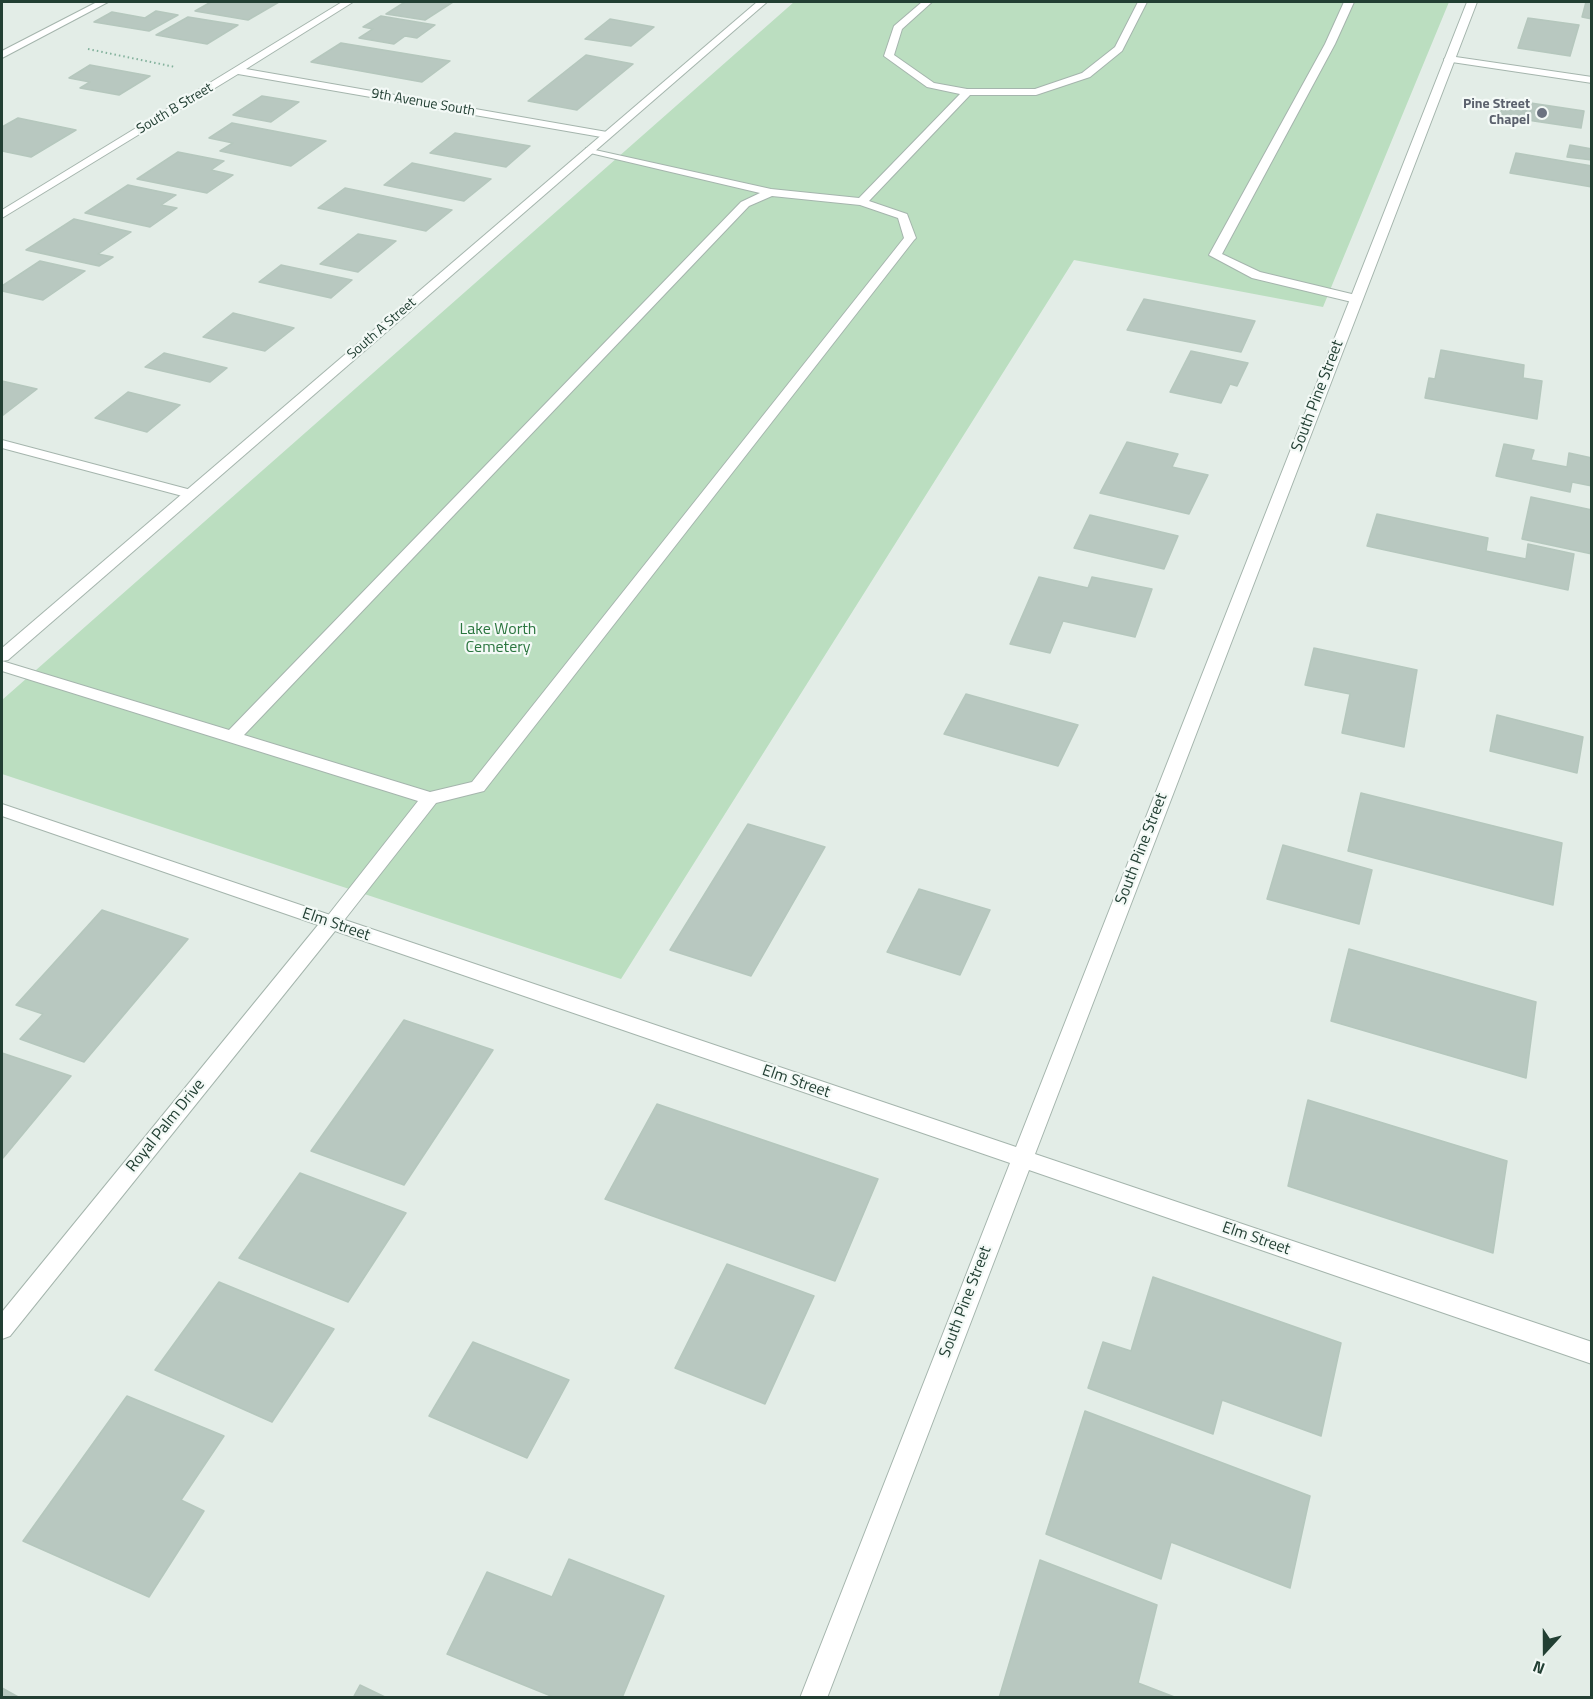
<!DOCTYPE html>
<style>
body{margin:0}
#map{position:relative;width:1593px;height:1699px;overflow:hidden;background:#e3ede7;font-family:"Titillium Web",sans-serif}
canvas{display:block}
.frame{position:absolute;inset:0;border:3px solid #223f33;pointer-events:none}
.north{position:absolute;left:1515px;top:1621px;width:60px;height:60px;-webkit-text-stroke:4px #f3f9f6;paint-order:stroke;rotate:201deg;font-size:16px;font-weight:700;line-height:24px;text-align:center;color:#223f33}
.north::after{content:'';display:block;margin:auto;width:21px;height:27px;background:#223f33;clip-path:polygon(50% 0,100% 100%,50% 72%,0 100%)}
</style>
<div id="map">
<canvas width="1593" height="1699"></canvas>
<div class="frame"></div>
<div class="north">N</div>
</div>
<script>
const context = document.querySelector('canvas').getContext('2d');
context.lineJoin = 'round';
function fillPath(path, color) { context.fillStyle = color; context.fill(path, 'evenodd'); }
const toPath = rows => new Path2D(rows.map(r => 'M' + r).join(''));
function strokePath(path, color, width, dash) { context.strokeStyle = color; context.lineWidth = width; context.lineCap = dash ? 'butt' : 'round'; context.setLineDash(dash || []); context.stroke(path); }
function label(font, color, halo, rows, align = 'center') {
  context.font = font + ' "Titillium Web",sans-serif'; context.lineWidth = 4.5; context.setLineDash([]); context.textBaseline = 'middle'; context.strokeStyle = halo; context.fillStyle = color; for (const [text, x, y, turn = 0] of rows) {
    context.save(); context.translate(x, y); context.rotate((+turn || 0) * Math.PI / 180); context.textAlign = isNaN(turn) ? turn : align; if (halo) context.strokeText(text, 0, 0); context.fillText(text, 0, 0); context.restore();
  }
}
const green = toPath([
 [794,2,1449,2,1323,307,1074,260,621,979,2,774,2,700]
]);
const building = toPath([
 [211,2,279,2,248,20,195,11,211,2],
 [405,2,453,2,425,20,386,14,405,2],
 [1586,2,1592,2,1592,19,1582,17,1586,2],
 [156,11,178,15,149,31,94,22,112,12,145,18,156,11],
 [381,16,435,25,417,38,405,36,394,44,359,38,373,29,363,27,381,16],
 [188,17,238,25,207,44,156,35,188,17],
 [1528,18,1579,25,1570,56,1518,48,1528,18],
 [610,19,654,27,631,46,585,39,610,19],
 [341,43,450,61,422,82,311,62,341,43],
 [586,55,633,64,577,110,528,101,586,55],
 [90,65,150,76,119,95,80,88,90,82,69,78,90,65],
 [262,96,299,102,271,122,233,115,262,96],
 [1504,99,1584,111,1581,128,1500,116,1504,99],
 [18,118,76,130,31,157,2,151,2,127,18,118],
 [232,123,326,141,291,166,220,151,233,143,209,138,232,123],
 [455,133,530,146,506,167,430,153,455,133],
 [1570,145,1592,149,1592,160,1567,157,1570,145],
 [178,152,224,161,211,170,233,175,207,193,137,179,178,152],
 [1516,153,1592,166,1592,187,1510,173,1516,153],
 [412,163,491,179,464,201,384,185,412,163],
 [128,185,176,195,161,205,177,208,150,227,85,213,128,185],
 [345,188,452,210,426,231,318,208,345,188],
 [74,219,131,232,98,254,113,257,99,266,26,250,74,219],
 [358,234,396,241,358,272,320,264,358,234],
 [40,261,85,271,43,300,2,291,2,286,40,261],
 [281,265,352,280,331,298,259,282,281,265],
 [1144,299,1255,321,1241,352,1127,330,1144,299],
 [233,313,294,328,265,351,203,337,233,313],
 [1441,350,1524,365,1523,378,1542,381,1537,419,1425,398,1429,378,1435,379,1441,350],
 [1191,351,1248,363,1237,386,1230,384,1221,403,1170,392,1191,351],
 [164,353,227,368,210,382,145,367,164,353],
 [2,381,37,389,2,416,2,381],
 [128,392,180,405,147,432,95,418,128,392],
 [1127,442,1178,454,1172,467,1208,475,1189,514,1100,493,1127,442],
 [1504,444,1534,450,1531,460,1567,467,1569,453,1592,458,1592,486,1572,482,1570,492,1496,476,1504,444],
 [1531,497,1592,510,1592,554,1522,539,1531,497],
 [1377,514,1488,538,1486,551,1526,559,1528,544,1574,554,1568,590,1367,546,1377,514],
 [1090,515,1178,536,1164,569,1074,548,1090,515],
 [1039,577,1088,588,1092,577,1152,589,1135,637,1063,621,1050,653,1010,644,1039,577],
 [1314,648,1417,670,1404,747,1342,733,1350,694,1305,685,1314,648],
 [966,694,1078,725,1058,766,944,734,966,694],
 [1497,715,1583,737,1577,773,1490,751,1497,715],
 [1361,793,1562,843,1553,905,1348,851,1361,793],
 [748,824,825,847,751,976,670,950,748,824],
 [1283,845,1372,870,1359,924,1267,899,1283,845],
 [919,889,990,910,960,975,887,952,919,889],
 [102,910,188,939,84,1062,20,1039,43,1014,16,1005,102,910],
 [1349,949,1536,1002,1526,1078,1331,1021,1349,949],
 [404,1020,493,1050,404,1185,311,1151,404,1020],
 [2,1053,71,1076,3,1158,2,1157,2,1053],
 [1308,1100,1507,1161,1493,1253,1288,1186,1308,1100],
 [657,1104,878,1179,835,1281,605,1199,657,1104],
 [300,1173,406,1213,348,1302,239,1258,300,1173],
 [727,1264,814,1296,765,1404,675,1368,727,1264],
 [1153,1277,1341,1343,1321,1436,1222,1400,1213,1434,1088,1388,1103,1342,1131,1351,1153,1277],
 [219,1282,334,1329,272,1422,155,1370,219,1282],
 [473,1342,569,1380,527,1458,429,1416,473,1342],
 [127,1396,224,1436,181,1500,204,1511,149,1597,23,1541,127,1396],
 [1085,1411,1310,1496,1290,1588,1171,1542,1161,1579,1046,1534,1085,1411],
 [569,1559,664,1596,622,1698,556,1698,447,1654,487,1572,552,1597,569,1559],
 [1040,1560,1157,1605,1138,1683,1177,1698,999,1698,1040,1560],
 [360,1685,387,1698,353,1698,360,1685],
 [2,1688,20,1698,2,1698,2,1688]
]);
const path = toPath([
 [88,49,175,67]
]);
const service = toPath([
 [97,2,108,2,2,58,2,51,97,2],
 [922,2,932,2,902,29,894,55,934,83,967,89,1035,89,1082,73,1115,47,1138,2,1147,2,1122,51,1090,77,1036,95,970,95,869,201,907,214,916,238,914,240,484,791,436,803,338,928,331,930,324,928,322,923,418,801,2,671,2,661,229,730,741,202,760,193,586,152,586,148,771,189,859,198,960,94,927,87,884,56,894,26,922,2],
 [772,196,860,205,898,218,904,238,472,782,430,792,244,735,749,206,772,196],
 [1344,2,1354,2,1335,44,1222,254,1260,272,1360,296,1362,299,1360,302,1356,303,1252,278,1209,255,1325,44,1344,2],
 [1449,56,1592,77,1592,83,1445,61,1444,59,1449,56],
 [2,440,195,491,197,494,190,498,2,448,2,440]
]);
const minor = toPath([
 [342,2,353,2,246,69,607,132,612,135,607,138,238,74,2,218,2,210,342,2],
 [1467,2,1477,2,1035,1154,1592,1342,1592,1364,1029,1170,827,1698,800,1698,1010,1163,335,931,10,1336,2,1339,2,1312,318,925,2,816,2,804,1016,1147,1467,2]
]);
const tertiary = toPath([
 [757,2,767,2,8,660,2,661,2,648,757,2]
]);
const markers = [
 [1542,113,6,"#6b7280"]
];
const farStreetnames = [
 ["9th Avenue South",423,103,10],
 ["South B Street",175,109,-31],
 ["South A Street",382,329,-41]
];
const farWorshipnames = [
 ["Pine Street",1530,105],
 ["Chapel",1530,121]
];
const streetNames = [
 ["South Pine Street",1318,396,-69],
 ["South Pine Street",1142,849,-69],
 ["Elm Street",336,925,19],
 ["Elm Street",796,1082,19],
 ["Royal Palm Drive",166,1126,-51],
 ["Elm Street",1256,1239,19],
 ["South Pine Street",966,1302,-69]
];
const parkNames = [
 ["Lake Worth",498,630],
 ["Cemetery",498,648]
];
fillPath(green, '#bbdec0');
fillPath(building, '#b8c8c0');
strokePath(building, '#b5c7bd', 1.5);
strokePath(service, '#a5b5ad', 2);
strokePath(minor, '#a5b5ad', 2);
strokePath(tertiary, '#a5b5ad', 2);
strokePath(path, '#83b19c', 2, [1.5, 3]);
fillPath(service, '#fff');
fillPath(minor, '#fff');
fillPath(tertiary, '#fff');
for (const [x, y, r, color] of markers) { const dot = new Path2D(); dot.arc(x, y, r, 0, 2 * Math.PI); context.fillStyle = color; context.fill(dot); strokePath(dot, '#f3f9f6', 2); }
label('14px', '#223f33', '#f3f9f6', farStreetnames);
label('bold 14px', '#5b616d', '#f3f9f6', farWorshipnames, 'right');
label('16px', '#223f33', '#f3f9f6', streetNames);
label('16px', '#2b763f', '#f3f9f6', parkNames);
</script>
